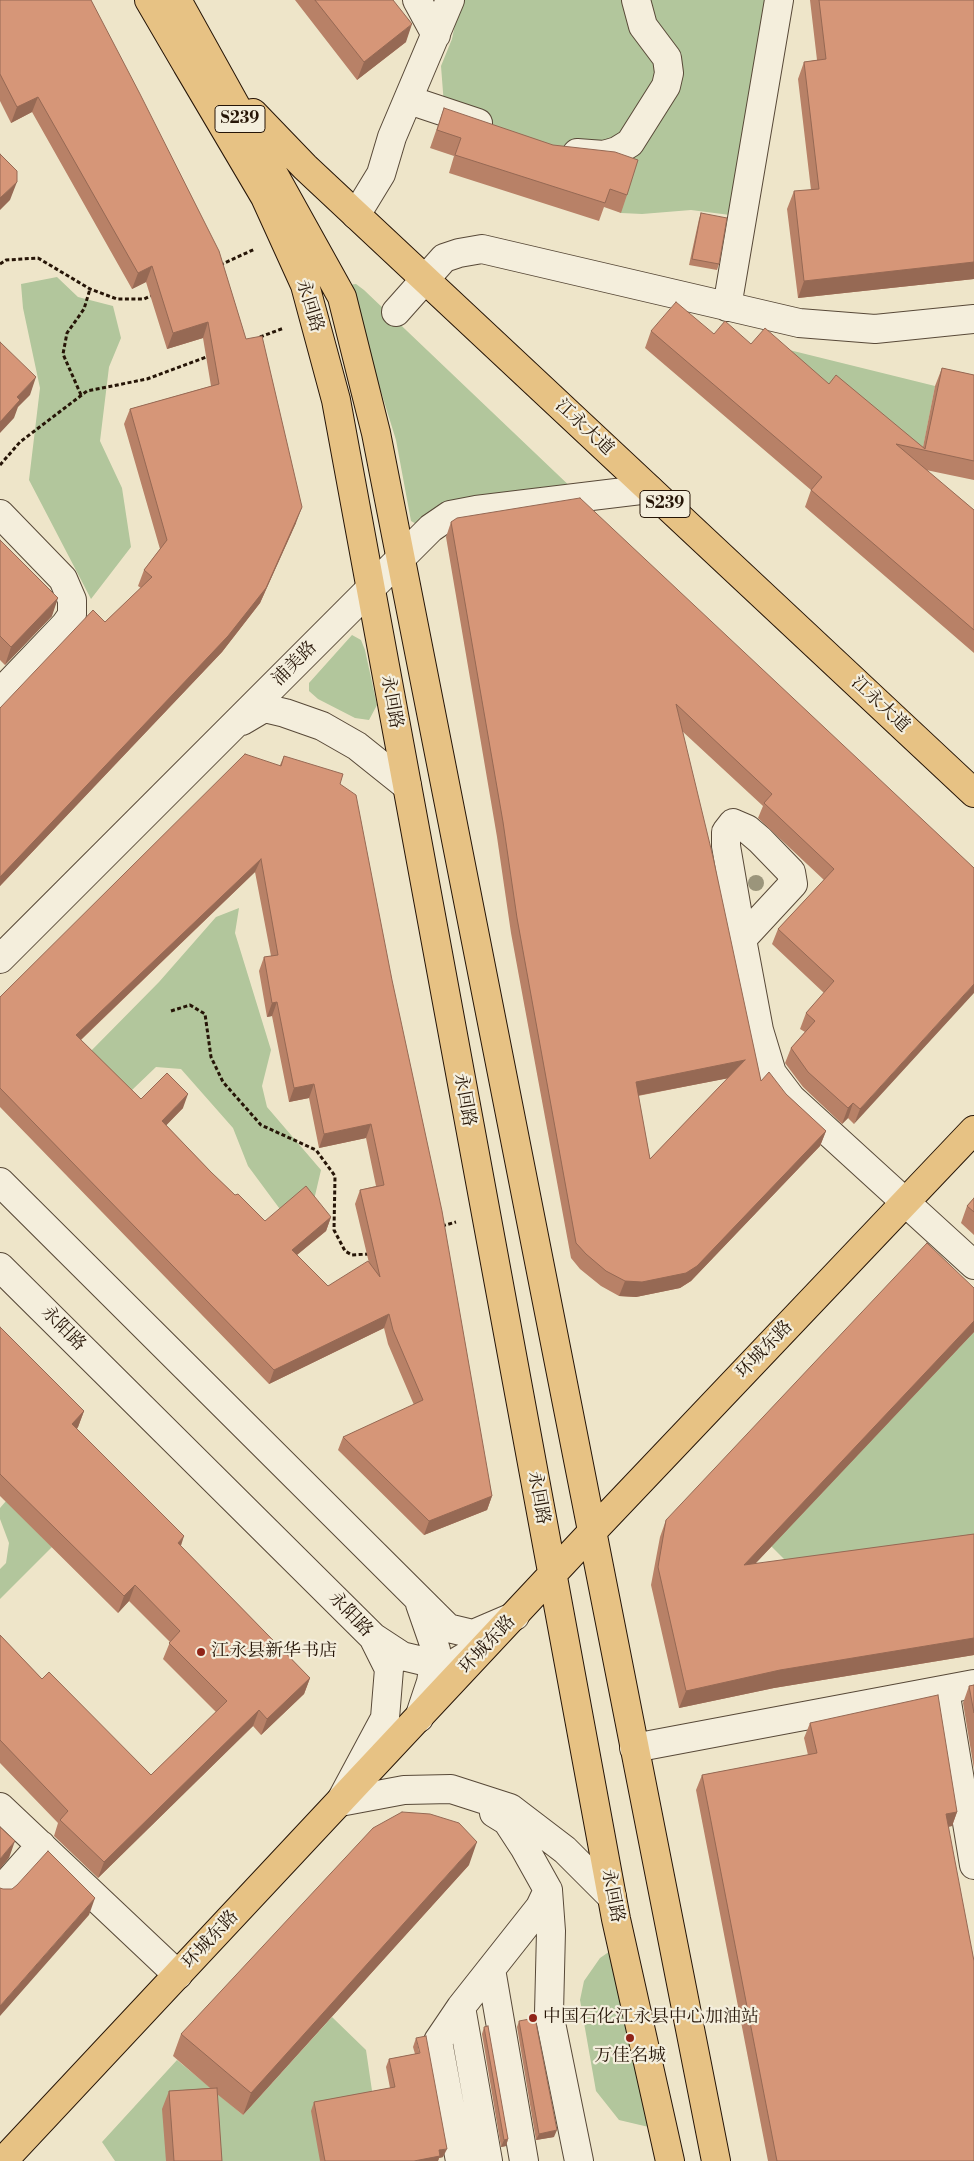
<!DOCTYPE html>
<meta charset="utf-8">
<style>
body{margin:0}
canvas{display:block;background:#eee5c9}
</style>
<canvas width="974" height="2161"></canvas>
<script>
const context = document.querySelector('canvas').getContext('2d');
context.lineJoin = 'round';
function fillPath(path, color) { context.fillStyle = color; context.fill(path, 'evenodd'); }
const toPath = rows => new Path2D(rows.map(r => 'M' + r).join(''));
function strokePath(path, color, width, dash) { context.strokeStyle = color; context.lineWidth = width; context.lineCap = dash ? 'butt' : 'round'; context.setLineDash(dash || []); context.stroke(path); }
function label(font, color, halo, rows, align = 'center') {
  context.font = font + ' "Libre Bodoni","Noto Serif SC",serif'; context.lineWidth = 4.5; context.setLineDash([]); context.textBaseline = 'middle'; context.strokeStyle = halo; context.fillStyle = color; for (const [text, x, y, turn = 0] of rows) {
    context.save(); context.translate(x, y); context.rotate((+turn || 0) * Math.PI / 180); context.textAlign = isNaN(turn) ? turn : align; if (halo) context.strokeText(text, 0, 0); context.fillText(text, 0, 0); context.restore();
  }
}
const green = toPath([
 [460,0,766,0,730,215,691,210,642,214,621,213,442,115,444,105,441,66,452,39],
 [57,277,78,297,113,306,121,338,109,367,100,441,122,488,131,547,91,599,29,480,40,388,23,308,21,284],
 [356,284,364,290,577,493,418,525,411,521,396,440,348,285],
 [765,344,935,386,919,468],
 [352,635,361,640,365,650,377,705,369,720,355,718,318,699,309,691,309,683],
 [239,908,235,933,271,1050,262,1086,267,1107,321,1170,310,1217,285,1216,248,1166,233,1128,181,1069,156,1067,132,1090,87,1055,159,982,216,917],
 [974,1332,974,1550,787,1562,771,1546],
 [6,1501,52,1547,0,1599,0,1569,6,1563,9,1543,0,1519,0,1508],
 [622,1943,657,2129,619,2120,596,2091,580,2000,584,1981,600,1958],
 [332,2017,366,2050,375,2111,367,2161,115,2161,102,2142,177,2060,243,2115]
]);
const path = toPath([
 [0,264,6,260,38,258,90,289,117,299,144,299,155,294],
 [220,265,255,249],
 [260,337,284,328],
 [81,395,63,354,67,333,84,309,90,289],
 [0,465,20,442,87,391,147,379,209,356],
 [171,1011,190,1005,205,1014,211,1057,223,1082,261,1125,316,1150,335,1176,334,1230,345,1251,352,1255,369,1254],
 [442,1226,456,1222]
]);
const minor = toPath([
 [417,0,436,35],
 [409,100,478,123],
 [577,153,604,155,617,151,630,143,666,86,669,73,667,58,643,26,636,0],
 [356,215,381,174,392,137,450,0],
 [727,307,779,0],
 [396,312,444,258,459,253,482,249,799,323,875,329,974,319],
 [0,514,63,579,72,600,72,615,65,625,0,693],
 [242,721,264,708,285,713,322,726,357,746,407,786],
 [742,939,793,884,791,872,760,840,747,829,733,823,726,832,726,846,742,939,759,1030,772,1073,791,1098,974,1265],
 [0,959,431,528,450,515,476,510,649,489],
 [0,1182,448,1628,473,1634,515,1616],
 [0,1267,373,1637,389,1669,385,1718,340,1802,404,1790,451,1789,510,1808,565,1850,612,1897],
 [373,1637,402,1656,448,1667,480,1648],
 [945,1690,974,1865],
 [419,1718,431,1682,436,1650,420,1604],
 [634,1748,974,1684],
 [0,1807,178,1975],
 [494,1813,507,1821,524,1847,548,1890,551,1931,549,2013,579,2161],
 [0,1891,41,1845],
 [491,1969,524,2161],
 [461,2007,488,2161],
 [460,2161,438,2041,461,2007,540,1907,548,1890]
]);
const major = toPath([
 [149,0,187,65,200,78],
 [177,0,342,297,376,433,716,2161],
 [187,65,265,197,305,285,336,400,616,1919,670,2161],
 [253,113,305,167,974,793],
 [3,2161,591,1533,974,1130]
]);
const trees = [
 [756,883]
];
const wall = toPath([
 [0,0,91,0,296,523,260,603,222,652,0,886,0,708,105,622,141,588,138,586,144,570,160,549,124,424,130,409,211,386,203,338,167,349,146,282,132,289,32,112,11,123,0,101],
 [295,0,393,0,406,42,357,80],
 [810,0,974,0,974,279,798,298,787,209,794,191,811,190,798,79,804,62,817,60],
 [444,108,627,195,621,213,604,207,599,221,449,173,454,156,430,148],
 [701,213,719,264,717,270,689,265,699,219],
 [651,331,714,334,751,344,829,384,923,447,935,386,942,368,974,375,974,480,926,470,974,510,974,653,805,507,811,490,645,348],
 [451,522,974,868,854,1124,848,1118,842,1124,803,1087,785,1063,791,1048,805,1032,800,1029,806,1013,824,993,772,944,778,929,824,880,758,818,763,806,682,731,761,1081,786,1094,826,1131,820,1146,691,1281,680,1288,636,1297,619,1296,601,1286,580,1269,571,1258,511,933,497,837,446,537],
 [728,1078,650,1159,638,1096],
 [0,540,52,616,5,665,0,660],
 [284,756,340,784,492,1496,487,1510,424,1535,338,1450,343,1437,414,1405,388,1344,384,1328,269,1384,0,1107,0,997,280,765],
 [255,872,271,956,264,957,259,971,267,1017,272,1016,289,1102,309,1098,319,1148,366,1138,376,1186,360,1190,355,1204,369,1263,328,1286,297,1255,326,1231,331,1217,265,1221,235,1195,211,1172,166,1125,183,1108,141,1099,81,1040],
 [974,1198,974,1235,961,1223,967,1206],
 [974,1288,974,1332,755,1564,974,1534,974,1655,774,1688,679,1708,651,1585,660,1537,666,1520],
 [0,1327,84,1411,78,1427,77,1429,181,1546,310,1678,304,1694,261,1735,253,1726,98,1878,54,1836,58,1823,0,1763,0,1635,42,1679,151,1775,216,1712,163,1659,170,1642,129,1601,118,1613,0,1496],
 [974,1685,974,1769,963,1703,969,1686],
 [810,1723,957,1812,952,1826,948,1827,974,2161,768,2161,696,1790,702,1775,808,1755,804,1738],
 [469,1865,243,2115,217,2094,222,2161,166,2161,162,2109,169,2091,210,2088,173,2056,181,2034],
 [519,2021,554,2137,536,2140,517,2027],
 [484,2027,508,2139,506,2146,501,2147,482,2034],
 [416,2038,443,2157,439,2158,438,2161,320,2161,311,2111,314,2102,390,2088,386,2067,389,2059,415,2054,413,2047]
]);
const shadedWall = toPath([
 [412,24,406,42,357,80,364,62],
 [38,97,32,112,11,123,17,107],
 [17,182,10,200,0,210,0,198],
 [974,262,974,279,798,298,804,281],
 [152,266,146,282,132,289,138,273],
 [208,322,203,338,167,349,173,333],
 [36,377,30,395,18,407,14,418,0,433,0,422,17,397],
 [302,507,296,523,260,603,222,652,0,886,0,877],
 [58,598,52,616,5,665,11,647],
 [261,859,255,872,71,1049,76,1035],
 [974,984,974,993,854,1124,860,1109],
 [277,1002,272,1016,267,1017,272,1003],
 [745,1060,740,1076,630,1097,636,1082],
 [314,1084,309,1098,289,1102,294,1088],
 [188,1094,183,1108,157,1135,162,1121],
 [853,1103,848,1118,842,1124,848,1108],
 [371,1124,366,1138,319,1148,324,1134],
 [826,1131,820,1146,691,1281,680,1288,636,1297,619,1296,625,1281],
 [331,1217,326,1231,287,1263,292,1250],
 [389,1314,384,1328,269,1384,274,1370],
 [974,1321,974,1332,737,1583,744,1565],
 [84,1411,78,1427,66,1440,72,1424],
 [492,1496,487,1510,424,1535,429,1521],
 [184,1536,179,1552,178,1543],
 [135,1585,129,1601,118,1613,124,1596],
 [974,1638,974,1655,774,1688,679,1708,686,1691,780,1670],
 [310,1678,304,1694,261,1735,267,1719],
 [259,1710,253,1726,98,1878,104,1862],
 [957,1812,952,1826,940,1828,946,1814],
 [15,1841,9,1858,0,1869,0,1859],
 [477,1842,469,1865,243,2115,251,2093],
 [95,1898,89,1915,0,2016,0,2006],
 [557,2130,554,2137,536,2140,539,2134],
 [508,2139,506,2146,501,2147,504,2140],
 [447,2149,443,2157,439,2158,438,2161,414,2161,439,2150]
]);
const building = toPath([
 [0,0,91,0,140,94,219,251,246,339,262,336,302,507,266,588,228,636,0,877,0,708,93,610,105,622,152,577,144,570,167,540,130,409,219,384,208,322,173,333,152,266,138,273,38,97,17,107,0,74,0,0],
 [315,0,393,0,412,24,364,62,315,0],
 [819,0,974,0,974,262,804,281,794,191,819,189,804,62,826,59,819,0],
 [444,108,553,145,615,152,638,160,627,195,610,189,605,203,455,155,461,138,437,130,444,108],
 [0,154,17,171,17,182,0,198,0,154],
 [701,213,727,218,719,264,692,259,701,213],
 [676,302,714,334,725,321,751,344,765,328,829,384,836,375,925,449,942,368,974,375,974,461,896,444,974,510,974,630,811,490,822,477,651,331,676,302],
 [0,342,36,377,17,397,20,400,0,422,0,342],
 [580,498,974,868,974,984,860,1109,853,1103,848,1108,808,1072,791,1048,815,1021,806,1013,834,981,778,929,834,869,764,803,772,794,676,704,713,857,761,1081,769,1072,786,1094,826,1131,697,1266,686,1273,642,1282,625,1281,606,1271,586,1254,576,1243,517,918,503,822,451,522,457,518,580,498],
 [745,1060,650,1159,636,1082,745,1060],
 [0,540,58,598,11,647,0,636,0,540],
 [245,754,281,766,284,756,343,774,340,784,356,795,392,980,442,1211,492,1496,429,1521,343,1437,423,1400,393,1330,389,1314,274,1370,0,1088,0,997,245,754],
 [261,859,278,955,264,957,272,1003,277,1002,294,1088,314,1084,324,1134,371,1124,384,1185,360,1190,380,1277,368,1261,328,1286,292,1250,331,1217,306,1186,265,1221,238,1194,235,1195,211,1172,162,1121,188,1094,167,1073,141,1099,76,1035,261,859],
 [974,1198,974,1212,967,1206,974,1198],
 [927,1243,974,1288,974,1321,744,1565,974,1534,974,1638,780,1670,686,1691,658,1567,666,1520,927,1243],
 [0,1327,84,1411,72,1424,184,1536,178,1543,310,1678,267,1719,259,1710,104,1862,60,1820,68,1811,0,1740,0,1635,42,1679,49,1672,151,1775,227,1701,169,1643,180,1631,135,1585,124,1596,0,1474,0,1327],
 [974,1685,974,1713,969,1686,974,1685],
 [938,1695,957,1812,946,1814,974,1961,974,2161,777,2161,702,1775,817,1753,810,1723,938,1695],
 [402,1812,430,1814,459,1823,477,1842,251,2093,181,2034,373,1828,402,1812],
 [0,1827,15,1841,0,1859,0,1827],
 [48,1851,95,1898,0,2006,0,1888,3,1889,12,1889,17,1885,48,1851],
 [535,2018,557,2130,539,2134,519,2021,535,2018],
 [488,2026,508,2139,504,2140,484,2027,488,2026],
 [426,2036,447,2149,439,2150,440,2156,414,2161,325,2161,314,2102,395,2087,389,2059,420,2053,416,2038,426,2036],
 [217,2088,222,2161,174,2161,169,2091,217,2088]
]);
const markers = [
 [201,1652,5,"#8f2418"],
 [533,2018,5,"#8f2418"],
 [630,2038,5,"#8f2418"]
];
const shields = [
 [240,119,50],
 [665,504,50]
];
const shieldNames = [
 ["S239",240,119],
 ["S239",665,504]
];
const streetNames = [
 ["永回路",309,306,73],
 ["江永大道",584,428,43],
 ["浦美路",295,664,-45],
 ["永回路",391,702,80],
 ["江永大道",880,705,43],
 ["永回路",464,1100,80],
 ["永阳路",63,1329,45],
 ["环城东路",765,1350,-46],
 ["永回路",538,1498,80],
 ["永阳路",350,1615,46],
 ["环城东路",488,1645,-47],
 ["永回路",612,1896,79],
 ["环城东路",211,1940,-47]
];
const poiNames = [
 ["江永县新华书店",211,1652],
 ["中国石化江永县中心加油站",543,2018],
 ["万佳名城",630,2057,"center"]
];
fillPath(green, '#b2c69c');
strokePath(minor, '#584938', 30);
strokePath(major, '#261507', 30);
strokePath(path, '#261507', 3, [4, 2.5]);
strokePath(minor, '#f4eedc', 28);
strokePath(major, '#e7c284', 28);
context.fillStyle = '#9b957b';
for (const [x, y] of trees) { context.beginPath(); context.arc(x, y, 8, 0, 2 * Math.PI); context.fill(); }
fillPath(wall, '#b88167');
fillPath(shadedWall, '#966954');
fillPath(building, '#d69678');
strokePath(building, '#966954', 1);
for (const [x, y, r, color] of markers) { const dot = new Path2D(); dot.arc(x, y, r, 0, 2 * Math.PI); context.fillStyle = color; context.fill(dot); strokePath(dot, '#f4eedc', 2); }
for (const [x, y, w] of shields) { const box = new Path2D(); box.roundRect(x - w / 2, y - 13.5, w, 27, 4); context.fillStyle = '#f4eedc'; context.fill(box); strokePath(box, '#261507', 1); }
label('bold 16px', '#261507', null, shieldNames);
label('18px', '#261507', '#f4eedc', streetNames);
label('18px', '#261507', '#f4eedc', poiNames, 'left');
</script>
